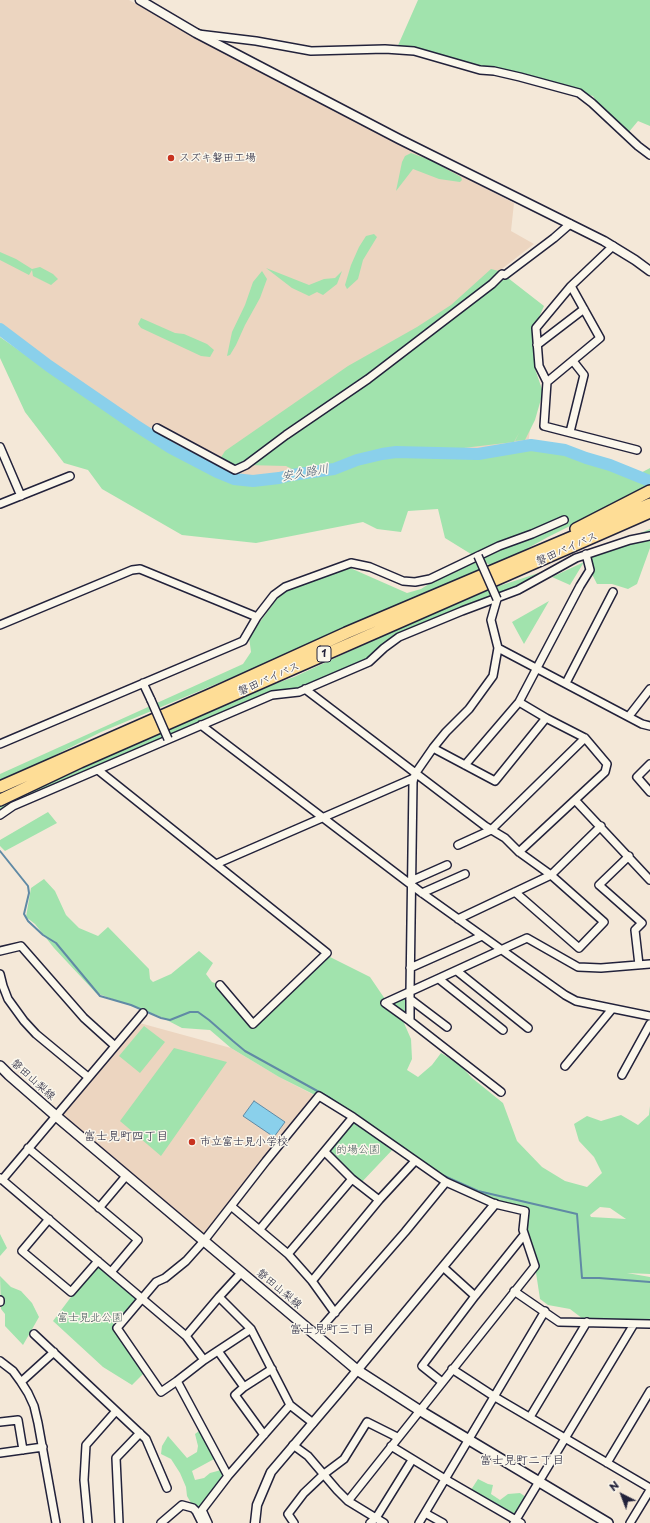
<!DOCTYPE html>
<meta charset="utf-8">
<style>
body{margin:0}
#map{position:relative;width:650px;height:1523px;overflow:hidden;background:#f4e8d8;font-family:"Playpen Sans",sans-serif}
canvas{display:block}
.north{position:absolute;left:602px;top:1475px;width:40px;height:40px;-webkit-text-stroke:3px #fbf7ec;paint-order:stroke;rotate:318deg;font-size:11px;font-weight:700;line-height:16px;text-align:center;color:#22223b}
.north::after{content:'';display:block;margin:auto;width:14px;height:18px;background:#22223b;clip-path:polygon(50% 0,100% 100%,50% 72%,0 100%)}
</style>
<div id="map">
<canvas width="650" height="1523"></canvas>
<div class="north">N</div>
</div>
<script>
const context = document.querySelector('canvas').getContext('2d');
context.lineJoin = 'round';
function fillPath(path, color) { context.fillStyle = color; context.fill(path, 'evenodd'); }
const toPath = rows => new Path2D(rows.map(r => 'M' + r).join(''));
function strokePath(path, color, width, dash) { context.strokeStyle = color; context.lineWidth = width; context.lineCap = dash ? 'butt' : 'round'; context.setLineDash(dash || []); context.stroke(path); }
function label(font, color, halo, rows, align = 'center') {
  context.font = font + ' "Playpen Sans","Klee One",sans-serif'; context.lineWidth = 3; context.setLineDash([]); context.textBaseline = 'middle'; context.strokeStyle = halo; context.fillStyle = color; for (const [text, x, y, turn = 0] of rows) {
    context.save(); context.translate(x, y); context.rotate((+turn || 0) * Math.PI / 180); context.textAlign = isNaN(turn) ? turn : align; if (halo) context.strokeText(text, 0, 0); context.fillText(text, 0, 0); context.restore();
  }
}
const built = toPath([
 [0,0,129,0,276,81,514,203,511,231,534,244,494,275,524,347,536,385,527,452,365,472,254,483,192,470,0,323],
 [136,1022,231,1048,279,1077,314,1095,203,1242,56,1116]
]);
const green = toPath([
 [418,0,650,0,650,126,638,121,628,133,600,108,593,96,396,50],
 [411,153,430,160,461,177,462,180,460,182,439,179,413,169,396,191,402,162,405,156],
 [374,234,377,237,363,260,358,279,347,289,345,285,351,265,359,247,366,236],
 [0,252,16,259,32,269,40,267,53,274,58,279,51,285,33,276,32,270,29,275,0,260],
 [266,268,309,285,324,279,335,278,342,271,337,284,323,295,317,292,309,296,292,288],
 [491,269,499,271,544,306,535,326,535,369,543,392,535,420,525,440,515,441,519,433,514,442,455,449,388,448,333,465,296,471,286,466,246,465,384,365,238,465,222,465,220,459,225,451,348,366,417,327,451,305],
 [262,271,267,279,260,298,245,325,236,345,230,355,227,356,232,332,245,305,253,282],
 [141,318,175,333,184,334,207,344,214,350,210,357,201,356,141,328,138,324],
 [0,337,70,386,216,476,258,481,321,472,380,457,401,455,426,458,456,455,493,457,524,450,558,450,596,461,633,477,650,468,650,486,548,537,519,553,496,569,480,559,485,572,101,732,0,783,0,774,243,664,251,652,249,637,281,593,348,567,407,593,421,589,451,570,479,559,445,538,438,509,408,511,401,532,377,529,363,522,256,543,182,535,102,489,88,470,64,463,25,412,0,358],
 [650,529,650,548,637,584,628,589,612,584,597,584,590,570,591,558,607,547],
 [584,562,570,585,552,577],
 [566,564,489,602,418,629,382,650,360,666,305,689,282,689,37,796,0,816,0,800,183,717,294,677,383,636,493,588],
 [549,601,524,644,512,622],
 [48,812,57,823,5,851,0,846,0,840],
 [44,879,55,891,66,915,79,928,98,936,108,927,149,969,150,979,153,982,171,974,199,951,213,963,206,974,212,982,220,985,253,1024,328,956,370,977,387,1002,410,992,408,1019,400,1014,411,1039,412,1059,407,1070,418,1077,432,1065,441,1053,459,1064,472,1078,503,1103,517,1141,542,1167,565,1181,587,1187,602,1173,594,1157,579,1141,574,1124,587,1116,601,1121,621,1115,638,1125,649,1115,650,1106,650,1274,627,1273,650,1277,650,1323,587,1322,570,1309,548,1305,540,1299,535,1266,524,1230,525,1211,446,1182,395,1147,359,1185,325,1152,353,1114,279,1077,231,1048,210,1030,182,1028,159,1016,96,993,54,948,35,924,26,917,31,888],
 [600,1207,610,1208,626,1219,591,1217,590,1215],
 [144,1026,165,1042,140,1073,119,1056],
 [174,1048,227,1062,161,1156,120,1121],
 [0,1234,7,1248,0,1256],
 [98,1261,142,1298,117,1328,146,1371,132,1385,103,1367,53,1321],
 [0,1276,11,1287,21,1291,32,1303,39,1317,23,1345,5,1326,5,1314,1,1309],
 [199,1431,202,1432,216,1458,192,1471,195,1480,204,1478,210,1473,221,1470,228,1476,196,1512,187,1496,186,1487,180,1473,171,1459,161,1454,162,1446,168,1436,187,1458,197,1452,198,1446,195,1434],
 [478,1479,488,1484,493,1485,491,1494,500,1500,508,1494,520,1493,526,1497,515,1519,469,1493]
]);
const water = toPath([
 [254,1101,285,1122,274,1137,243,1116,254,1101]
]);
const stream = toPath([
 [0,851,28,886,29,893,24,914,28,921,43,935,56,943,100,996,131,1005,161,1018,170,1020,190,1012,198,1012,209,1020,233,1041,245,1051,330,1098,342,1106],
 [401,1146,410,1153],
 [442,1175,478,1191,577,1214,582,1278,599,1278,650,1282]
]);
const river = toPath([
 [0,329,49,366,135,425,171,448,217,472,234,479,253,481,279,478,292,475,334,469,357,460,382,454,396,452,478,454,531,445,565,450,586,458,610,465,647,480]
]);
const minor = toPath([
 [198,34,256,41,311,51,385,49,414,51,480,70,494,71,520,77,579,93,592,103,638,146,650,155],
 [613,246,571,286,536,328,539,366,547,382,544,426,637,450],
 [537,345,584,309],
 [547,382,600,338,571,286],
 [157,428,235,470,246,465,286,435,368,379,492,284,502,274,505,275,554,238,570,224],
 [570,432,584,375,573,361],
 [0,447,21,496],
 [0,504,70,476],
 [497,599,491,620,498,648,493,676,469,709,446,732,433,748,415,774,413,782,410,992,410,1021,501,1092],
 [0,625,132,570,140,569,257,617],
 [498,648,642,724,650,726],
 [143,683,151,700],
 [566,683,613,592],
 [305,689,485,826,505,838,519,852,551,875,604,922,579,948,515,892],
 [629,716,650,689],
 [201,725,422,893,565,995,576,1001,650,1016],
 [0,744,243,641,257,617,274,595,285,587,351,563,370,567,403,581,415,582,430,579,499,546,532,534,564,520],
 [433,748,495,781,546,718,519,702],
 [650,764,637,777,650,792],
 [465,765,519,702,580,586,590,570,586,554],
 [98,770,327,953,253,1024,220,985],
 [575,800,650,880],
 [0,815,13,806,272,695,299,692,369,662,384,648,399,637,462,611,518,590,576,558,630,540,650,536],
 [458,845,491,830,585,738,546,718],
 [519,852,605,772,607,764,585,738],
 [629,856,599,885,642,923,635,930,639,965],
 [216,864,414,778],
 [411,881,447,865],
 [422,893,465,874],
 [458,919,551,875,601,826],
 [0,951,21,946,84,1018,115,1046],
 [410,968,482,936],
 [457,971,528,1028],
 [0,974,3,986,8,999,24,1021,36,1034,88,1077],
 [439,979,503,1030],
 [410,999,447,1027],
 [410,1021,385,1003,527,938,578,967,601,968,650,964],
 [565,1066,612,1009],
 [622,1075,650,1024],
 [28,1148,138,1240,111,1272],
 [325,1152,352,1179,379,1200],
 [0,1178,186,1336,204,1360],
 [2,1180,143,1013],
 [231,1206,288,1254,312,1281,335,1313],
 [99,1208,126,1176],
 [49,1219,22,1251,71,1292,98,1261],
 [260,1229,353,1117],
 [288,1254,352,1179],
 [443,1267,475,1296,524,1235],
 [241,1273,219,1297,251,1329,290,1405,313,1423],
 [312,1281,379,1200,415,1161],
 [514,1291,559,1322,650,1324],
 [0,1300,0,1302],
 [34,1334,146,1439,167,1488],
 [315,1335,405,1232,446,1182],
 [186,1336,219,1297],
 [218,1351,244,1387,272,1369],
 [0,1361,13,1371,21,1382,28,1393,34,1406,38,1423,56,1523],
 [452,1369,495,1397,650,1488],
 [177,1381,161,1392,117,1328,156,1282,165,1278,186,1261,203,1242,266,1161,319,1096,353,1117,446,1182,495,1204,525,1211,523,1230,535,1266,348,1501],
 [21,1382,54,1352],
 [442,1382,422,1366,475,1296],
 [244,1387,235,1395,264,1435],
 [530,1417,587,1322],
 [0,1422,18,1420,23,1450],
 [293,1445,308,1456,337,1490,348,1501,384,1523],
 [391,1446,445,1479,521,1523],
 [0,1453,43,1447],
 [607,1463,650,1391],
 [228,1476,177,1381,204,1360,251,1329],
 [425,1513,443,1523],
 [88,1523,84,1480,86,1445,116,1411],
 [119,1523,116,1458,140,1433],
 [161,1523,182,1505,193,1508,196,1511,202,1523],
 [208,1523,202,1510,228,1476,290,1405],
 [294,1523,288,1514,304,1493,324,1474,344,1459,367,1422,397,1437],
 [370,1523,376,1518,412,1460],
 [419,1523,545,1311],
 [514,1523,634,1324],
 [630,1523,650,1490]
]);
const tertiary = toPath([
 [140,0,196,33,399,139,604,241,635,260,650,271],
 [255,1523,257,1505,271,1472,340,1391,495,1204]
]);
const secondary = toPath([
 [0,1066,9,1075,56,1116,357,1370,419,1410,608,1523]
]);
const trunk = toPath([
 [576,529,650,491],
 [0,787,214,693,346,633,650,504],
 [0,800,80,762,650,512]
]);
const minorBridge = toPath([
 [478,556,497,599],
 [151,700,168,739]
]);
const markers = [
 [171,158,4,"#c8321e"],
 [192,1142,4,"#c8321e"]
];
const shields = [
 [324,654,14]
];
const shieldNames = [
 ["1",324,654]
];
const poiNames = [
 ["スズキ磐田工場",179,158],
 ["市立富士見小学校",200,1142]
];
const streetNames = [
 ["磐田バイパス",567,549,-24],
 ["磐田バイパス",269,679,-24],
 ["磐田山梨線",33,1080,42],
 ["磐田山梨線",279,1289,40]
];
const parkNames = [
 ["的場公園",358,1150],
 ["富士見北公園",90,1318]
];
const waterNames = [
 ["安久路川",305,473,-10]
];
const neighbourhoodNames = [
 ["富士見町四丁目",126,1137],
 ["富士見町三丁目",332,1330],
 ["富士見町二丁目",522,1461]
];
fillPath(built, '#ecd5c0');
fillPath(green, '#a1e3ad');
fillPath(water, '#8ad0eb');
strokePath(water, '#608aa5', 1);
strokePath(stream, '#608aa5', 2);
strokePath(river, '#8ad0eb', 12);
strokePath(minor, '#22223b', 10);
strokePath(tertiary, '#22223b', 11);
strokePath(secondary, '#22223b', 12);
strokePath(trunk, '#22223b', 14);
strokePath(minor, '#fbf7ec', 7);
strokePath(tertiary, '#fbf7ec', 8);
strokePath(secondary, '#fbf7ec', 9);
strokePath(trunk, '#fedd96', 11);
strokePath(minorBridge, '#22223b', 10, []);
strokePath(minorBridge, '#fbf7ec', 7);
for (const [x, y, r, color] of markers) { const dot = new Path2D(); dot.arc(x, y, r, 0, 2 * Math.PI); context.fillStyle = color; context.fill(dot); strokePath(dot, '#fbf7ec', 1.5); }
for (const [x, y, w] of shields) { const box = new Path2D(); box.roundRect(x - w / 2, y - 8, w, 16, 3); context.fillStyle = '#fbf7ec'; context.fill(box); strokePath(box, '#22223b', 1); }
label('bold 10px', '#22223b', null, shieldNames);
label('11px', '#22223b', '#fbf7ec', poiNames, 'left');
label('11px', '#22223b', '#fbf7ec', streetNames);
label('11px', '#485c5d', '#fbf7ec', parkNames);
label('italic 12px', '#415670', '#fbf7ec', waterNames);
label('12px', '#22223b', '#fbf7ec', neighbourhoodNames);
</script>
